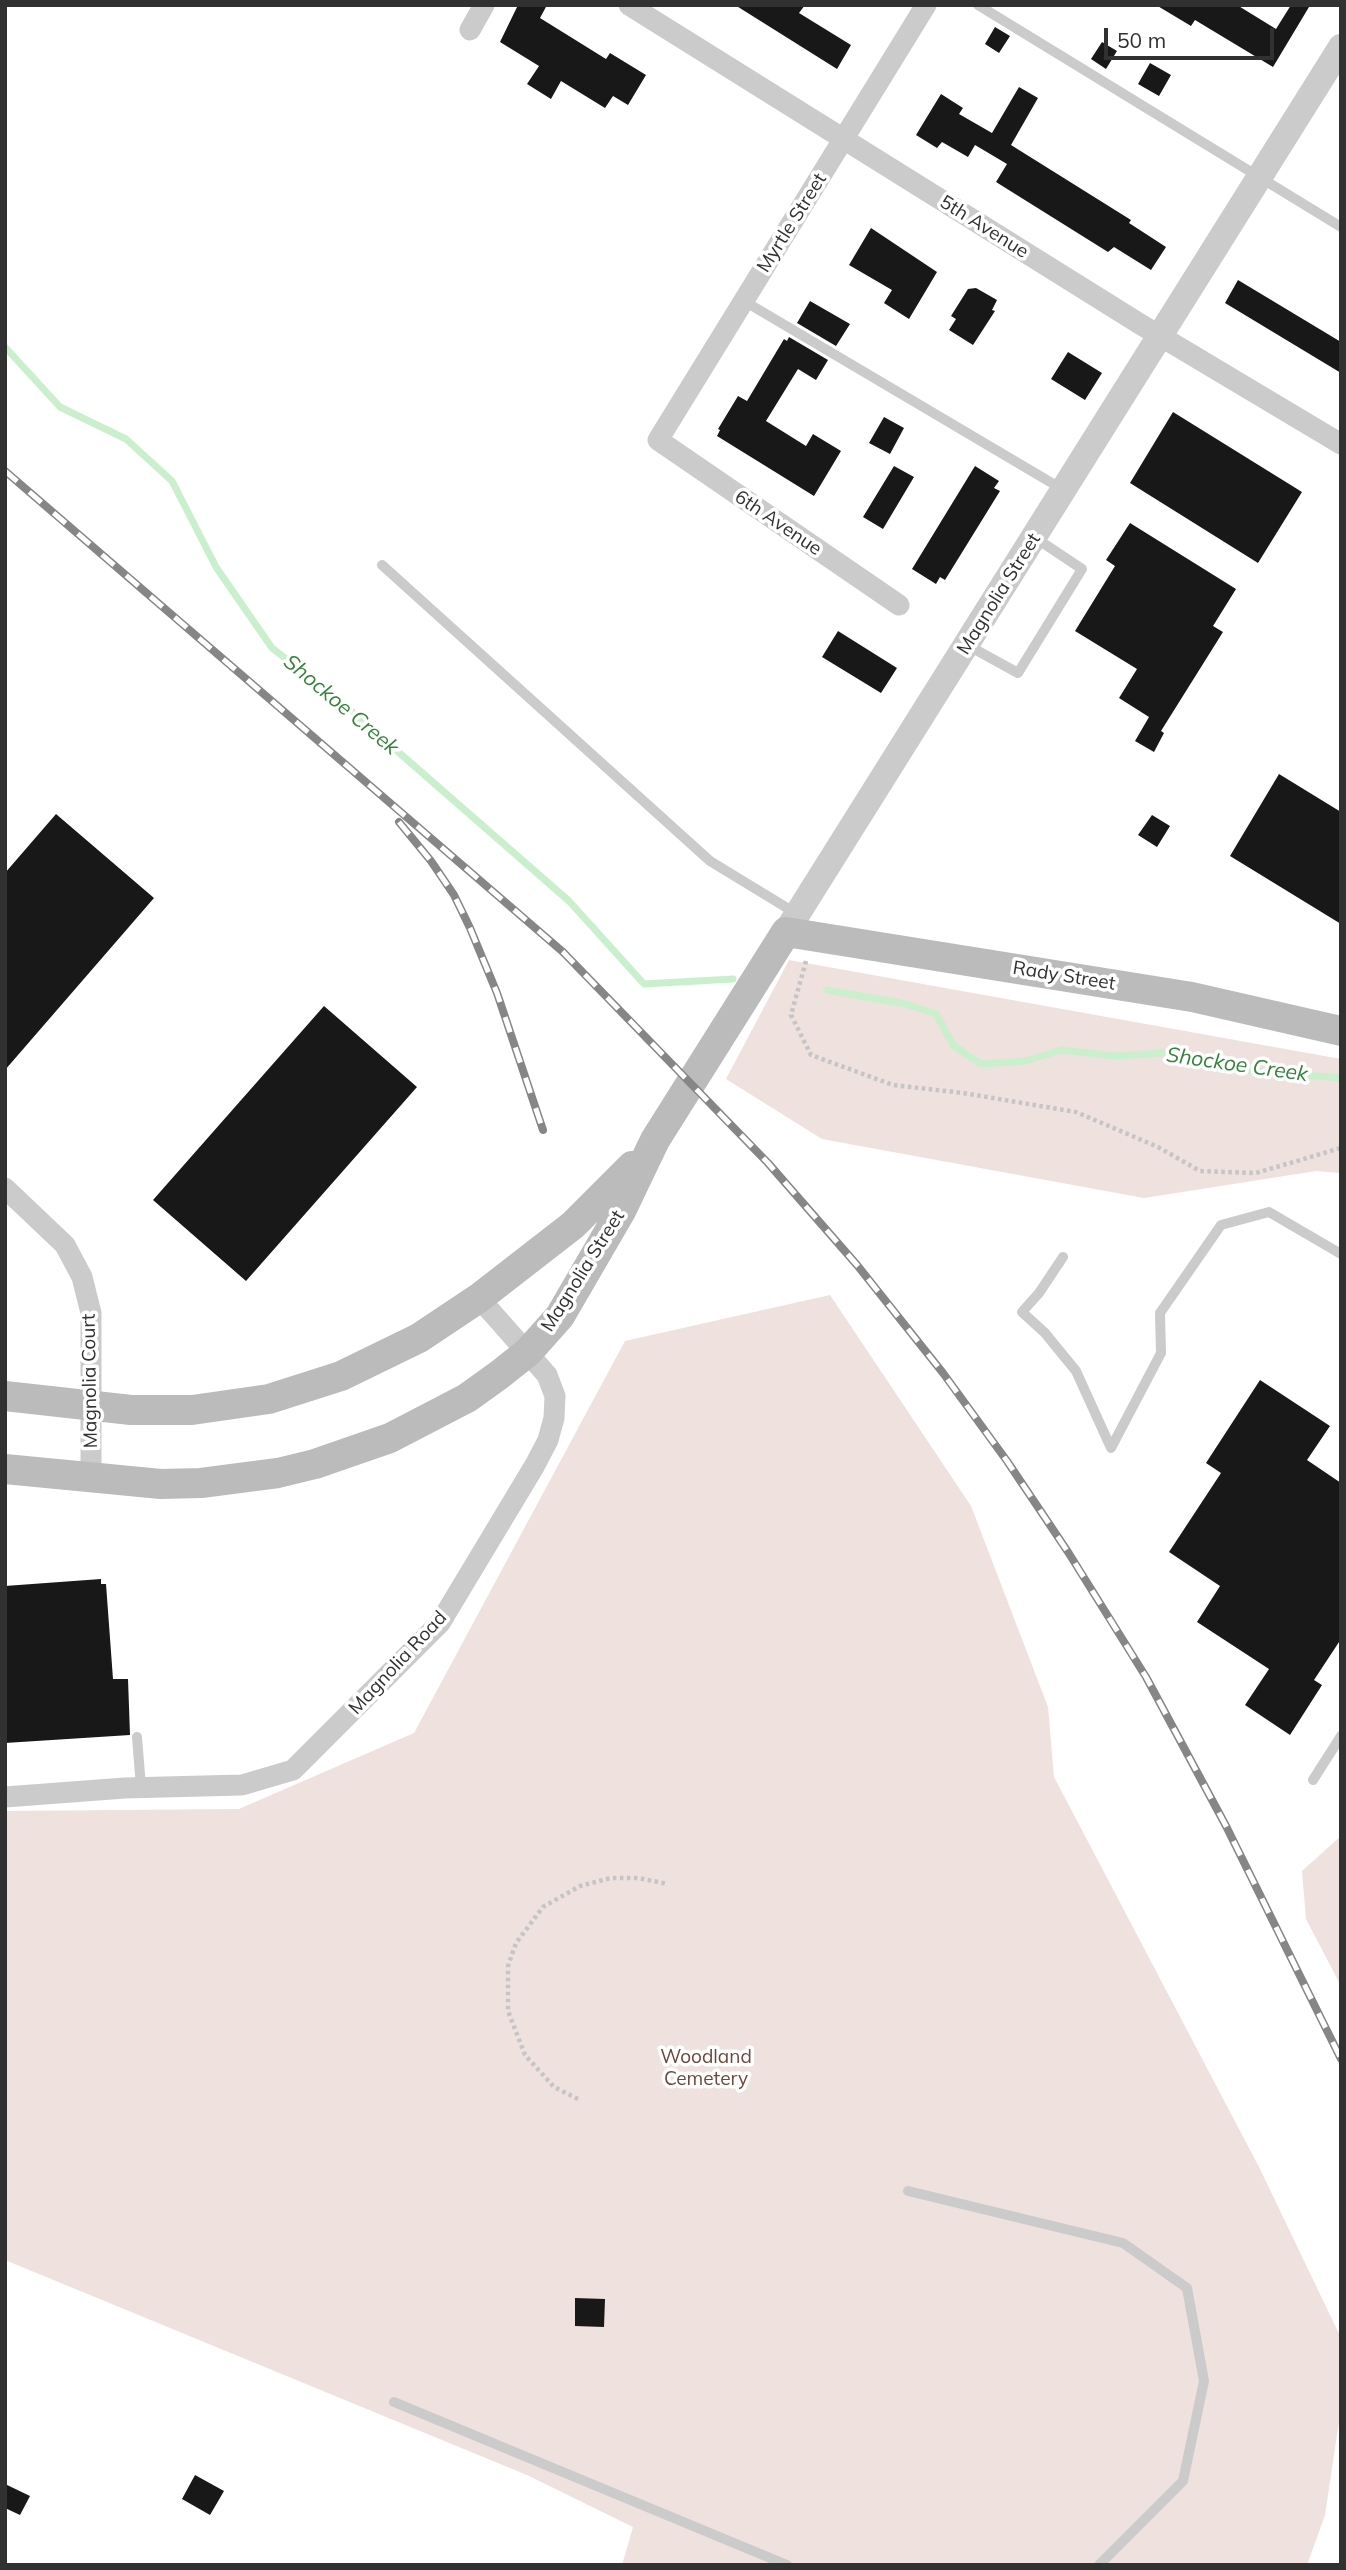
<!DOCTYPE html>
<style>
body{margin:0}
#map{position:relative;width:1346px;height:2570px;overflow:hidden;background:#fff;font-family:Mulish,sans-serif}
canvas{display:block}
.frame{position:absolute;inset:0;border:7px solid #313131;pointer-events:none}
.scale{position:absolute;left:1104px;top:28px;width:170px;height:32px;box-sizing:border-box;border:4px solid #313131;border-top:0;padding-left:9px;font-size:21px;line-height:24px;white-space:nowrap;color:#313131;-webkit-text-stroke:5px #fff;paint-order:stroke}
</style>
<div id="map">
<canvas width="1346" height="2570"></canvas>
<div class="frame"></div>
<div class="scale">50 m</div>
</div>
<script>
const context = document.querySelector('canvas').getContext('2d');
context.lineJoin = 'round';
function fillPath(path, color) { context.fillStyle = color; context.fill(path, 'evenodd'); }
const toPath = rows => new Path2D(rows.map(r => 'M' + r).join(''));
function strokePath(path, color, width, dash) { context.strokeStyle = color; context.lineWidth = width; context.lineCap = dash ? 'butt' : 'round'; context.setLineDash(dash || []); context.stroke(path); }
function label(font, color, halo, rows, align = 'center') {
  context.font = font + ' Mulish,sans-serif'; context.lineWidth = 7; context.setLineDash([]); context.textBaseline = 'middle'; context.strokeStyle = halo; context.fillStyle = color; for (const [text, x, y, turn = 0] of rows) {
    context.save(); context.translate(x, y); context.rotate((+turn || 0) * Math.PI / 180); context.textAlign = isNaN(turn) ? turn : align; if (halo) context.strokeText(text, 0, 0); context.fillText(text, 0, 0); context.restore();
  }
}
const green = toPath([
 [789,960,1341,1059,1341,1173,1316,1171,1144,1198,822,1139,726,1079],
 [830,1295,971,1506,1048,1707,1054,1777,1260,2169,1341,2338,1341,2408,1325,2515,1307,2565,622,2565,633,2527,527,2475,5,2260,5,1811,239,1809,414,1733,625,1341],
 [1341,1836,1341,1986,1306,1919,1302,1871]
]);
const stream = toPath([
 [5,347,60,407,126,439,172,481,216,567,272,648,333,695,569,901,644,984,733,979],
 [827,990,906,1004,936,1014,954,1046,981,1064,1025,1061,1061,1050,1116,1056,1176,1052,1244,1070,1341,1078]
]);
const building = toPath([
 [518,5,547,5,540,18,606,59,610,53,646,75,628,105,613,96,605,108,561,81,551,99,527,84,539,66,500,42],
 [735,5,805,5,799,13,851,45,837,69],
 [1156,5,1237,5,1276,29,1291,5,1309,7,1273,67,1195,20,1191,26],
 [995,27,1010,36,999,53,985,44],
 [1102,42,1117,51,1106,69,1091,59],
 [1150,63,1171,75,1159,96,1138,84],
 [1019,87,1038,98,1011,145,1131,220,1129,223,1166,247,1151,270,1114,247,1108,252,996,182,1007,164,975,145,968,157,942,142,937,148,916,135,941,94,963,108,959,114,992,133],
 [871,228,937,272,909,319,884,303,892,290,849,265],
 [1238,280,1341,342,1341,373,1225,303],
 [976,288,997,300,992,310,995,311,973,345,949,330,956,319,951,316,968,289],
 [810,301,850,324,836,346,797,323],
 [789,337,828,360,816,380,798,369,766,421,806,446,813,434,841,451,814,496,717,436,720,430,718,429,738,396,747,401,784,339,787,341],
 [1068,352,1102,373,1085,400,1051,379],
 [1173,412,1302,492,1258,563,1130,483],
 [884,417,904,428,890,454,869,443],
 [894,466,914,477,883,529,863,517],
 [975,466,999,481,994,488,1000,491,945,580,940,577,936,584,912,569],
 [1130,523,1236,589,1213,626,1223,632,1161,731,1164,733,1154,752,1135,741,1149,717,1119,698,1137,669,1075,631,1115,566,1106,560],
 [838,631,897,668,881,693,822,657],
 [1279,774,1341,812,1341,924,1230,856],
 [56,814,154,898,5,1070,5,873],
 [1152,815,1170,826,1157,847,1138,835],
 [324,1006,417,1087,246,1281,153,1200],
 [1260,1380,1330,1426,1307,1460,1341,1483,1341,1639,1314,1680,1322,1685,1290,1735,1245,1705,1269,1669,1197,1622,1220,1586,1169,1552,1221,1473,1206,1463],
 [101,1579,101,1584,106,1584,113,1679,128,1679,130,1735,5,1743,5,1586],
 [575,2298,605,2299,604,2327,575,2326],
 [195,2475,224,2491,210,2515,182,2499],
 [5,2484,30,2496,20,2515,5,2508]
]);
const path = toPath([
 [806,961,791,1015,811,1055,893,1085,963,1093,1076,1112,1158,1147,1200,1171,1256,1173,1341,1148],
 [578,2099,554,2087,525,2055,508,2011,508,1966,516,1943,543,1907,580,1886,611,1878,638,1878,668,1884]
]);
const service = toPath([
 [978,5,1341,227],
 [744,301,1062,489],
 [382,565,710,861,797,914],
 [967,645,1018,673,1082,569,1034,537],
 [1063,1257,1039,1293,1022,1312,1045,1333,1076,1371,1111,1448,1161,1353,1160,1313,1221,1225,1269,1212,1341,1254],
 [137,1737,141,1787],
 [1313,1780,1341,1736],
 [908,2191,1123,2243,1187,2288,1204,2381,1183,2481,1099,2565],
 [394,2402,787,2565]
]);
const minor = toPath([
 [629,5,1140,324,1341,444],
 [470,30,484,5],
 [899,605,658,440,926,5],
 [5,1188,65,1245,82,1277,91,1313,91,1478],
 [5,1797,125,1788,242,1785,293,1770,440,1623,535,1465,548,1440,554,1418,555,1396,547,1375,479,1298]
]);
const tertiary = toPath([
 [786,932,1341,47]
]);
const secondary = toPath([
 [5,1396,131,1410,192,1410,269,1399,341,1376,419,1338,479,1298,573,1225,632,1166],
 [5,1469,161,1484,201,1483,278,1473,315,1464,390,1438,467,1398,499,1375,528,1352,560,1316,621,1211,655,1140,786,932,1192,997,1341,1031]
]);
const rail = toPath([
 [5,471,563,952,768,1163,857,1265,943,1373,1007,1461,1068,1552,1146,1677,1226,1826,1341,2059],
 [399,822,431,861,454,895,470,928,497,993,543,1130]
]);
const streetNames = [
 ["Myrtle Street",792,223,-58],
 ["5th Avenue",984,227,32],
 ["6th Avenue",778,523,34],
 ["Magnolia Street",999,594,-58],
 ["Rady Street",1064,976,9],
 ["Magnolia Street",583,1271,-58],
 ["Magnolia Court",90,1381,-91],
 ["Magnolia Road",398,1663,-47]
];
const parkNames = [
 ["Woodland",706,2057],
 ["Cemetery",706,2079]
];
const waterNames = [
 ["Shockoe Creek",341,705,40],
 ["Shockoe Creek",1237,1065,8]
];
fillPath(green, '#eee1de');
strokePath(stream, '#caefcd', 7);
fillPath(building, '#181818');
strokePath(path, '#c5c5c5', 4.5, [3.5, 3.5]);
strokePath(service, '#cbcbcb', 10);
strokePath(minor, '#cbcbcb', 21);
strokePath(tertiary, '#cbcbcb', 26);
strokePath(secondary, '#bbb', 30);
strokePath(rail, '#868686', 8);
strokePath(rail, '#fff', 5, [16]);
label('19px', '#313131', '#fff', streetNames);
label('19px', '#70463b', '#fff', parkNames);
label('italic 21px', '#338439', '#fff', waterNames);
</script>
